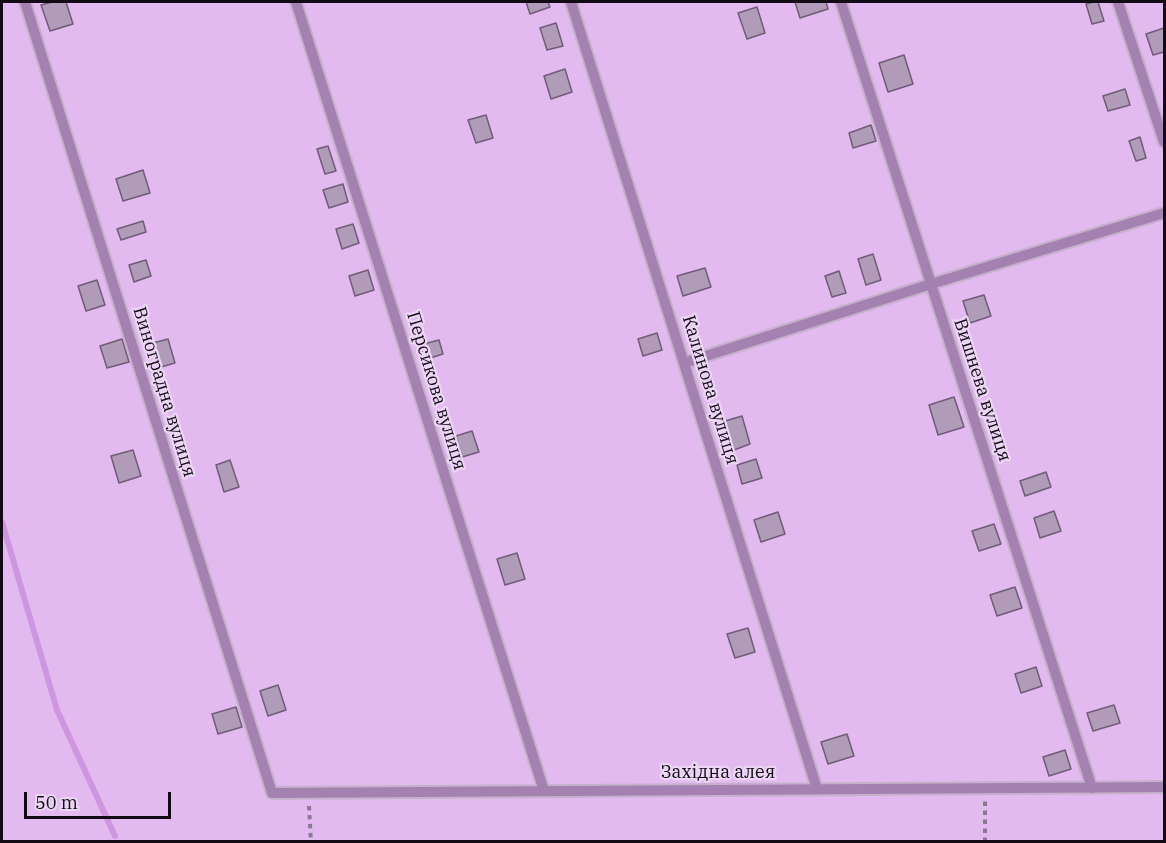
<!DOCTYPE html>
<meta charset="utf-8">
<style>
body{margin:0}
#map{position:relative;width:1166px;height:843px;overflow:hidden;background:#edd6f5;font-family:"IBM Plex Serif",serif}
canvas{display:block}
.frame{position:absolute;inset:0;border:3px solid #120b15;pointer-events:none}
.scale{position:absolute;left:24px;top:792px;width:147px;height:27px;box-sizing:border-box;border:3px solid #120b15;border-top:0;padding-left:8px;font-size:18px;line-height:21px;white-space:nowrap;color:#120b15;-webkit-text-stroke:4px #edd6f5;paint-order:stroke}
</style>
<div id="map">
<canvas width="1166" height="843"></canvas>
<div class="frame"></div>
<div class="scale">50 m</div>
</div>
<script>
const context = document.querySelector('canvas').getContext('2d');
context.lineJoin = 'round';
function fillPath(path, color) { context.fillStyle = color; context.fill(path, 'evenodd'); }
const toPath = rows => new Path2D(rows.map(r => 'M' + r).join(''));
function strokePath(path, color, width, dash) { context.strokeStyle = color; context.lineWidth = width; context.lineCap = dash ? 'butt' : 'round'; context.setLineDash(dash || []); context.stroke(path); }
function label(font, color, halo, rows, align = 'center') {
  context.font = font + ' "IBM Plex Serif",serif'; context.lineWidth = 4.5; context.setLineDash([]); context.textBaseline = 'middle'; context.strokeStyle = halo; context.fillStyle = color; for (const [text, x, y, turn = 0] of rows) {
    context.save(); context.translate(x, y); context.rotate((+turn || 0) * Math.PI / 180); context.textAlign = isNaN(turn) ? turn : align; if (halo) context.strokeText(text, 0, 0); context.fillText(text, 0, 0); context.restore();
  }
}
const green = toPath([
 [2,2,1164,2,1164,841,2,842]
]);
const stream = toPath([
 [2,522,57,710,115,836]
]);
const building = toPath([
 [52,2,66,2,73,24,50,31,41,5,52,2],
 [526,2,548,2,550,7,530,14,526,2],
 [795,2,826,2,828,9,800,18,795,2],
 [1093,2,1098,2,1104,21,1092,24,1086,4,1093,2],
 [757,7,765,33,747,39,738,13,757,7],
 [556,23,563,46,547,50,540,28,556,23],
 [1164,28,1164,52,1153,55,1146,34,1164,28],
 [904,55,913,84,888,92,879,63,904,55],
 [565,69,572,92,551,99,544,76,565,69],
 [1125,89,1130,105,1108,111,1103,96,1125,89],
 [486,115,493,138,476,143,468,120,486,115],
 [871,125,876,141,853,148,849,133,871,125],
 [1140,137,1146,158,1136,161,1129,141,1140,137],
 [328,146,336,171,325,174,317,149,328,146],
 [143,170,150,193,123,201,116,179,143,170],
 [343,184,348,202,329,208,323,190,343,184],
 [143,221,146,232,121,240,117,229,143,221],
 [353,224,359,243,342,249,336,229,353,224],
 [873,254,881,280,866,285,858,259,873,254],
 [146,260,151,276,134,282,129,265,146,260],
 [705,268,711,287,683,296,677,276,705,268],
 [368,270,374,290,355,296,349,276,368,270],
 [839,271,846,293,832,297,825,276,839,271],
 [97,280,105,305,86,311,78,286,97,280],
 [984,295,991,316,970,323,963,301,984,295],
 [657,333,662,350,643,356,638,339,657,333],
 [122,339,129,362,107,368,100,346,122,339],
 [168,339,175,363,161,367,153,343,168,339],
 [439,340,443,354,424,360,420,345,439,340],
 [954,397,964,427,938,435,929,405,954,397],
 [742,416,750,444,734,450,725,421,742,416],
 [472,431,479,452,462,457,456,436,472,431],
 [133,450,141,476,119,483,111,456,133,450],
 [756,459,762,478,742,484,737,465,756,459],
 [230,460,239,487,224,492,216,465,230,460],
 [1046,472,1051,487,1025,496,1020,481,1046,472],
 [1054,511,1061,531,1040,538,1034,518,1054,511],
 [778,512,785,534,761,542,754,520,778,512],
 [994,524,1001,544,979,551,972,531,994,524],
 [517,553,525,579,505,585,497,559,517,553],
 [1015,587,1022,608,997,616,990,595,1015,587],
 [748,628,755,652,735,658,727,634,748,628],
 [1036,667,1042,686,1021,693,1015,674,1036,667],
 [278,685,286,710,268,716,260,691,278,685],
 [1114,705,1120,723,1093,731,1087,713,1114,705],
 [236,707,242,727,218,734,212,714,236,707],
 [847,734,854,756,828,764,821,742,847,734],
 [1065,750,1071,769,1049,776,1043,757,1065,750]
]);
const path = toPath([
 [309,806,311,842],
 [985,842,985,800]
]);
const service = toPath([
 [25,2,272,793,1164,787],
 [296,2,544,791],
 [571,2,817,789],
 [841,2,1092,788],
 [1118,2,1164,142],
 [684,363,931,284,1164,213]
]);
const streetNames = [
 ["Калинова вулиця",710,390,73],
 ["Вишнева вулиця",982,390,72],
 ["Персикова вулиця",436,391,73],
 ["Виноградна вулиця",164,392,73],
 ["Західна алея",718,773]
];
fillPath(green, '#e2baf0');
strokePath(stream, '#ce96e1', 6);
fillPath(building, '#b09bb8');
strokePath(building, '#705c77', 1.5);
strokePath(service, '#c6b1cd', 14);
strokePath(path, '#8a7a90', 4, [4.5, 4.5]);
strokePath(service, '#a581b2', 10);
label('18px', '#120b15', '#edd6f5', streetNames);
</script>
